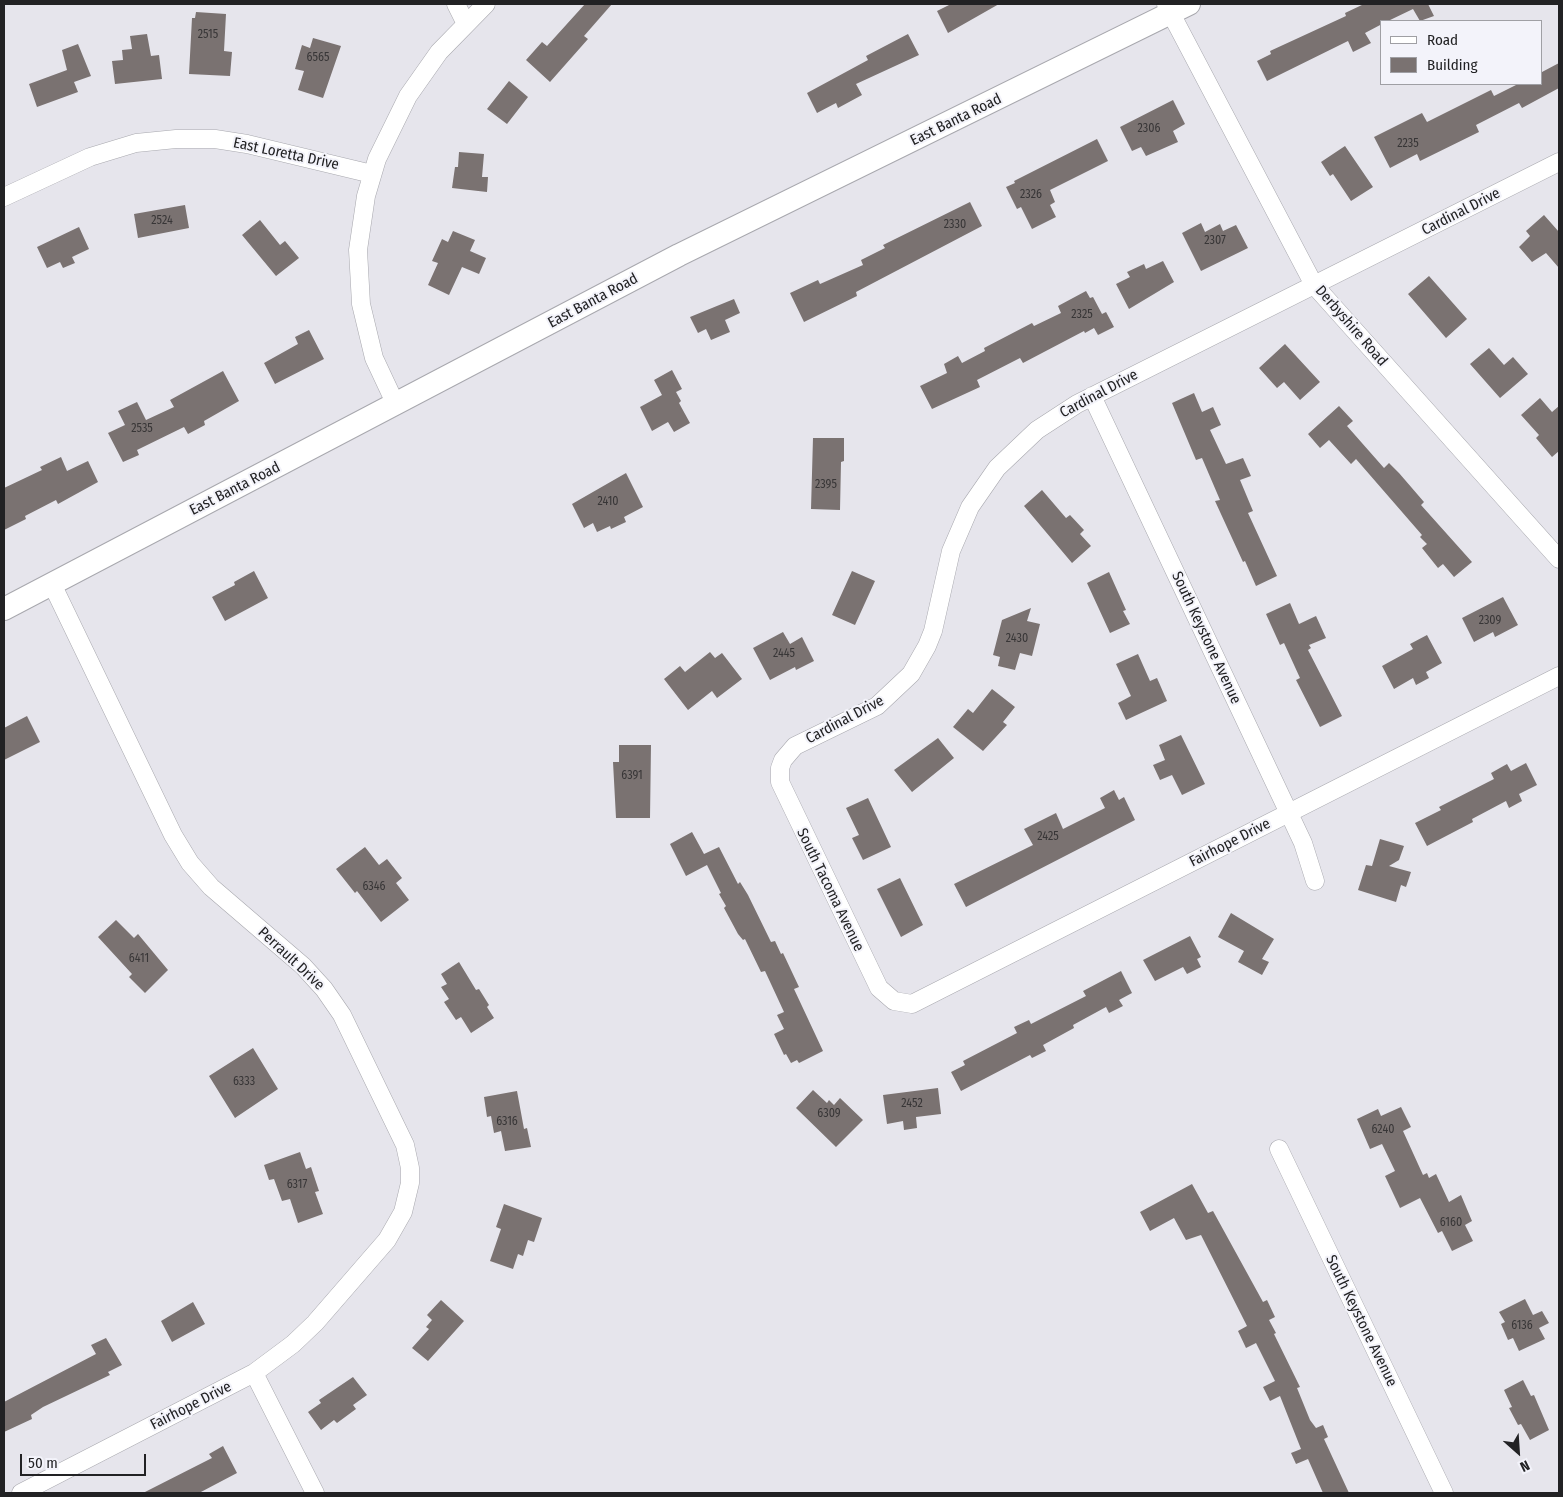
<!DOCTYPE html>
<style>
body{margin:0}
#map{position:relative;width:1563px;height:1497px;overflow:hidden;background:#e6e5ec;font-family:"Fira Sans Condensed",sans-serif}
canvas{display:block}
.frame{position:absolute;inset:0;border:5px solid #222224;pointer-events:none}
.legend{position:absolute;left:1380px;top:20px;width:162px;height:65px;box-sizing:border-box;background:#f3f3fa;border:1px solid #9f9fa4;margin:0;padding:6px 9px;list-style:none;font-size:15px;color:#222224}
.legend li{display:flex;align-items:center;gap:10px;height:25px}
.legend b{width:25px;border:1px solid #9f9fa4}
.north{position:absolute;left:1493px;top:1427px;width:50px;height:50px;-webkit-text-stroke:4px #f3f3fa;paint-order:stroke;rotate:154deg;font-size:14px;font-weight:700;line-height:20px;text-align:center;color:#222224}
.north::after{content:'';display:block;margin:auto;width:18px;height:22px;background:#222224;clip-path:polygon(50% 0,100% 100%,50% 72%,0 100%)}
.scale{position:absolute;left:20px;top:1454px;width:126px;height:22px;box-sizing:border-box;border:2px solid #222224;border-top:0;padding-left:6px;font-size:15px;line-height:18px;white-space:nowrap;color:#222224;-webkit-text-stroke:4px #f3f3fa;paint-order:stroke}
</style>
<div id="map">
<canvas width="1563" height="1497"></canvas>
<div class="frame"></div>
<ul class="legend">
<li><b style="height:6px;background:#fff"></b>Road</li>
<li><b style="height:14px;background:#7a7271"></b>Building</li>
</ul>
<div class="north">N</div>
<div class="scale">50 m</div>
</div>
<script>
const context = document.querySelector('canvas').getContext('2d');
context.lineJoin = 'round';
function fillPath(path, color) { context.fillStyle = color; context.fill(path, 'evenodd'); }
const toPath = rows => new Path2D(rows.map(r => 'M' + r).join(''));
function strokePath(path, color, width, dash) { context.strokeStyle = color; context.lineWidth = width; context.lineCap = dash ? 'butt' : 'round'; context.setLineDash(dash || []); context.stroke(path); }
function label(font, color, halo, rows, align = 'center') {
  context.font = font + ' "Fira Sans Condensed",sans-serif'; context.lineWidth = 4; context.setLineDash([]); context.textBaseline = 'middle'; context.strokeStyle = halo; context.fillStyle = color; for (const [text, x, y, turn = 0] of rows) {
    context.save(); context.translate(x, y); context.rotate((+turn || 0) * Math.PI / 180); context.textAlign = isNaN(turn) ? turn : align; if (halo) context.strokeText(text, 0, 0); context.fillText(text, 0, 0); context.restore();
  }
}
const building = toPath([
 [585,4,612,4,584,36,588,39,550,82,526,60,542,42,547,46],
 [951,4,999,4,948,33,937,11],
 [1364,4,1428,4,1434,16,1420,21,1413,9,1388,21,1382,21,1382,24,1365,33,1371,43,1353,52,1348,41,1267,81,1257,61,1271,54,1270,51,1346,16,1345,13],
 [196,12,226,14,224,51,232,52,230,76,189,74,192,18,195,18],
 [147,34,151,56,159,55,162,79,115,84,112,61,123,60,122,50,132,49,130,36],
 [908,34,919,55,856,84,862,95,838,108,836,103,817,113,807,93,868,60,866,56],
 [313,38,341,46,323,98,298,90,304,71,295,69,302,45,310,48],
 [78,44,91,76,74,82,78,92,37,107,29,84,67,70,62,50],
 [1559,63,1559,88,1522,108,1519,103,1476,125,1479,132,1420,161,1417,154,1390,168,1374,137,1422,113,1427,122,1491,90,1494,96,1518,84,1542,84,1542,72],
 [509,81,528,97,507,124,487,109],
 [1173,100,1185,124,1173,131,1178,142,1146,156,1141,147,1132,151,1120,127],
 [1097,139,1108,161,1050,190,1055,202,1050,205,1056,217,1032,229,1021,207,1017,209,1006,187,1015,183,1014,181],
 [1345,146,1373,187,1351,201,1333,174,1330,176,1321,162],
 [459,152,484,154,482,177,488,177,487,192,452,188,455,167,458,167],
 [970,202,982,226,856,292,857,296,804,322,790,293,818,280,820,284,863,265,861,260,885,248,883,245],
 [185,205,189,228,138,238,134,214],
 [1544,215,1559,232,1559,268,1546,253,1532,262,1519,247,1530,236,1526,231],
 [260,220,280,245,285,241,299,258,276,276,242,235],
 [1201,223,1205,232,1220,224,1223,231,1236,225,1248,248,1201,271,1182,233],
 [79,227,89,249,72,257,75,263,63,268,60,262,47,268,37,247],
 [453,231,475,240,470,251,486,258,479,274,462,267,449,295,428,285,438,263,432,261,442,239,448,242],
 [1163,261,1174,282,1129,309,1116,284,1130,277,1127,272,1144,264,1146,269],
 [1429,276,1467,319,1446,338,1408,294],
 [1086,291,1090,298,1093,297,1102,314,1106,312,1114,327,1098,335,1094,328,1085,333,1084,331,1023,363,1020,358,977,380,980,387,932,409,920,386,947,373,944,364,958,356,962,363,985,351,984,348,1032,323,1034,326,1061,313,1058,306],
 [734,299,740,313,725,320,730,332,711,340,706,329,698,333,690,317],
 [309,330,324,359,275,384,264,363,298,344,295,337],
 [1285,344,1320,382,1300,400,1284,382,1277,388,1259,368],
 [1489,348,1504,365,1513,357,1528,374,1500,398,1470,364],
 [672,370,682,389,676,392,681,401,679,403,690,423,674,432,668,422,652,431,640,407,662,395,654,380],
 [223,371,239,401,204,421,205,425,188,434,184,427,137,450,139,455,123,462,108,433,125,425,118,411,137,402,146,420,174,407,170,400],
 [1194,393,1202,412,1213,407,1221,425,1210,430,1226,464,1243,458,1251,476,1240,480,1253,511,1248,513,1277,576,1256,586,1245,561,1243,562,1215,501,1220,500,1202,458,1196,460,1172,403],
 [1540,398,1552,412,1559,406,1559,451,1552,457,1536,438,1539,435,1521,415],
 [1339,406,1353,421,1347,426,1384,468,1389,463,1399,473,1424,502,1421,505,1472,562,1454,577,1443,564,1438,568,1422,548,1427,544,1420,537,1422,535,1356,459,1351,464,1329,440,1320,448,1308,434],
 [813,438,844,438,844,461,841,462,840,510,811,509],
 [61,457,67,471,88,461,98,482,58,504,56,500,25,516,26,519,4,530,4,488,42,470,40,467],
 [626,473,643,507,624,517,626,522,611,529,610,526,597,532,593,523,584,528,572,504],
 [1042,490,1066,518,1070,515,1084,530,1080,534,1091,546,1072,563,1024,506],
 [254,571,268,598,225,621,212,597,235,585,234,582],
 [852,571,875,581,855,625,832,615],
 [1109,572,1126,610,1123,611,1130,624,1110,633,1087,583],
 [1503,597,1518,625,1495,637,1493,632,1474,642,1462,618],
 [1290,603,1299,624,1316,616,1326,638,1309,645,1311,648,1308,650,1342,716,1320,727,1296,680,1300,678,1284,643,1280,645,1266,614],
 [1031,608,1027,621,1040,624,1032,656,1020,653,1015,670,998,666,1000,657,993,655,1002,620],
 [783,632,790,644,802,637,814,661,796,670,795,667,770,680,753,648],
 [1427,635,1442,663,1426,672,1429,678,1416,685,1413,678,1394,689,1382,666,1413,649,1410,644],
 [710,652,715,658,722,653,742,679,717,698,712,691,688,710,664,679,680,666,685,672],
 [1138,654,1150,681,1157,678,1167,701,1126,720,1118,703,1131,696,1116,664],
 [992,689,1015,707,1003,722,1007,725,983,751,953,727,968,709,973,713],
 [27,716,40,742,4,760,4,728],
 [1181,735,1205,784,1182,795,1172,775,1160,780,1153,765,1165,760,1159,745],
 [938,738,954,758,912,792,894,770],
 [619,745,651,745,650,818,616,818,613,762,619,762],
 [1526,763,1537,785,1519,794,1522,801,1509,808,1506,801,1472,819,1473,822,1427,846,1415,823,1441,810,1439,807,1494,779,1491,773,1507,764,1511,771],
 [1114,790,1119,800,1124,797,1135,820,966,907,954,884,1033,845,1024,829,1056,813,1063,829,1105,808,1100,798],
 [868,798,891,847,863,860,852,838,859,835,846,808],
 [692,832,704,854,719,847,738,884,740,882,748,895,771,942,775,941,781,954,783,953,799,987,794,989,823,1051,799,1063,797,1060,791,1063,786,1054,784,1055,774,1034,784,1029,777,1015,784,1012,765,971,761,972,745,939,743,940,738,934,724,908,726,906,719,894,721,893,707,865,686,876,670,844],
 [1380,839,1404,846,1399,860,1389,866,1411,872,1406,887,1401,885,1396,902,1358,890,1366,865,1372,866],
 [365,847,379,865,387,859,402,878,396,883,409,900,381,922,357,891,355,893,336,869],
 [900,878,923,925,901,937,877,889],
 [1231,913,1274,939,1262,959,1269,962,1262,975,1238,962,1244,951,1218,937],
 [116,920,134,938,138,934,168,970,145,993,129,977,132,974,98,937],
 [1190,936,1201,957,1197,959,1201,967,1187,974,1183,967,1155,981,1143,960],
 [459,962,476,990,479,989,489,1005,487,1007,494,1018,471,1033,461,1017,456,1020,444,1002,449,999,441,987,447,984,441,974],
 [1121,971,1132,993,1119,1000,1123,1006,1109,1013,1106,1007,1073,1025,1074,1028,1043,1045,1046,1051,1032,1058,1030,1055,961,1091,951,1072,965,1065,963,1061,1017,1033,1014,1027,1029,1020,1031,1024,1086,996,1083,991],
 [253,1048,278,1089,235,1118,209,1076],
 [938,1088,941,1114,916,1117,917,1128,904,1130,903,1121,887,1124,883,1095],
 [813,1090,827,1103,829,1100,834,1105,840,1098,863,1120,836,1147,796,1108],
 [517,1091,524,1129,527,1128,531,1147,505,1151,501,1131,494,1133,491,1116,487,1117,484,1097],
 [1401,1107,1411,1127,1403,1131,1423,1175,1427,1173,1429,1178,1436,1174,1449,1202,1461,1195,1472,1221,1465,1225,1473,1241,1452,1251,1442,1231,1438,1233,1420,1198,1400,1208,1385,1176,1395,1171,1382,1144,1370,1149,1357,1119,1378,1109,1381,1116],
 [300,1152,306,1169,311,1167,319,1191,315,1192,323,1214,298,1223,290,1199,282,1201,274,1179,269,1180,264,1165],
 [1192,1184,1208,1213,1213,1211,1263,1302,1267,1300,1275,1317,1269,1320,1276,1333,1274,1334,1300,1387,1297,1388,1310,1420,1316,1428,1323,1425,1328,1437,1324,1439,1349,1493,1323,1493,1308,1459,1296,1464,1291,1453,1301,1449,1280,1396,1270,1401,1263,1387,1275,1381,1256,1343,1246,1348,1238,1331,1247,1326,1201,1235,1186,1240,1174,1218,1150,1231,1140,1212],
 [504,1204,542,1218,534,1242,528,1240,523,1256,518,1254,513,1269,490,1261,501,1229,496,1227],
 [1525,1299,1533,1315,1542,1311,1549,1323,1539,1328,1545,1339,1519,1351,1513,1338,1508,1340,1501,1324,1505,1322,1499,1312],
 [441,1300,464,1321,428,1361,412,1348,429,1329,426,1327,432,1320,427,1315],
 [193,1302,205,1324,172,1342,161,1321],
 [106,1338,122,1365,108,1372,110,1375,43,1407,31,1415,32,1419,4,1432,4,1402,96,1354,91,1345],
 [353,1377,367,1395,353,1405,356,1409,337,1423,334,1420,321,1430,308,1412,321,1403,319,1400],
 [1523,1380,1531,1396,1534,1395,1549,1430,1530,1440,1521,1424,1518,1425,1509,1408,1512,1407,1504,1390],
 [223,1446,237,1473,199,1493,143,1493,212,1458,209,1454]
]);
const minor = toPath([
 [456,4,466,24],
 [1166,4,1314,285,1559,559],
 [1559,162,1077,404,1037,430,997,468,970,507,951,551,933,631,927,646,911,674,877,706,795,746,783,760,780,768,780,782,879,988,894,1001,912,1004,1559,676],
 [4,197,90,157,136,143,176,139,215,139,247,144,372,174],
 [1092,396,1303,843,1315,881],
 [396,405,374,358,361,304,358,250,366,196,377,159,408,96,439,52,486,4],
 [1279,1149,1444,1493],
 [254,1373,315,1493],
 [21,1493,254,1373,293,1344,315,1323,387,1240,403,1212,410,1183,410,1168,405,1145,342,1015,324,989,303,966,211,887,190,863,173,835,52,584]
]);
const tertiary = toPath([
 [4,609,679,255,1189,4]
]);
const numberNames = [
 ["2515",208,35],
 ["6565",318,58],
 ["2306",1149,129],
 ["2235",1408,144],
 ["2326",1031,195],
 ["2524",162,221],
 ["2330",955,225],
 ["2307",1215,241],
 ["2325",1082,315],
 ["2535",142,429],
 ["2395",826,485],
 ["2410",608,502],
 ["2309",1490,621],
 ["2430",1017,639],
 ["2445",784,654],
 ["6391",632,776],
 ["2425",1048,837],
 ["6346",374,887],
 ["6411",139,959],
 ["6333",244,1082],
 ["2452",912,1104],
 ["6309",829,1114],
 ["6316",507,1122],
 ["6240",1383,1130],
 ["6317",297,1185],
 ["6160",1451,1223],
 ["6136",1522,1326]
];
const streetNames = [
 ["East Banta Road",956,120,-26],
 ["East Loretta Drive",286,154,12],
 ["Cardinal Drive",1461,212,-27],
 ["East Banta Road",593,301,-28],
 ["Derbyshire Road",1351,326,49],
 ["Cardinal Drive",1099,394,-28],
 ["East Banta Road",235,489,-27],
 ["South Keystone Avenue",1206,638,65],
 ["Cardinal Drive",845,720,-28],
 ["Fairhope Drive",1230,843,-27],
 ["South Tacoma Avenue",830,890,64],
 ["Perrault Drive",291,959,43],
 ["South Keystone Avenue",1361,1321,64],
 ["Fairhope Drive",191,1406,-27]
];
fillPath(building, '#7a7271');
strokePath(minor, '#a8a8ae', 19);
strokePath(tertiary, '#a8a8ae', 24);
strokePath(minor, '#fff', 18);
strokePath(tertiary, '#fff', 22);
label('12px', '#383637', null, numberNames);
label('15px', '#222224', '#f3f3fa', streetNames);
</script>
